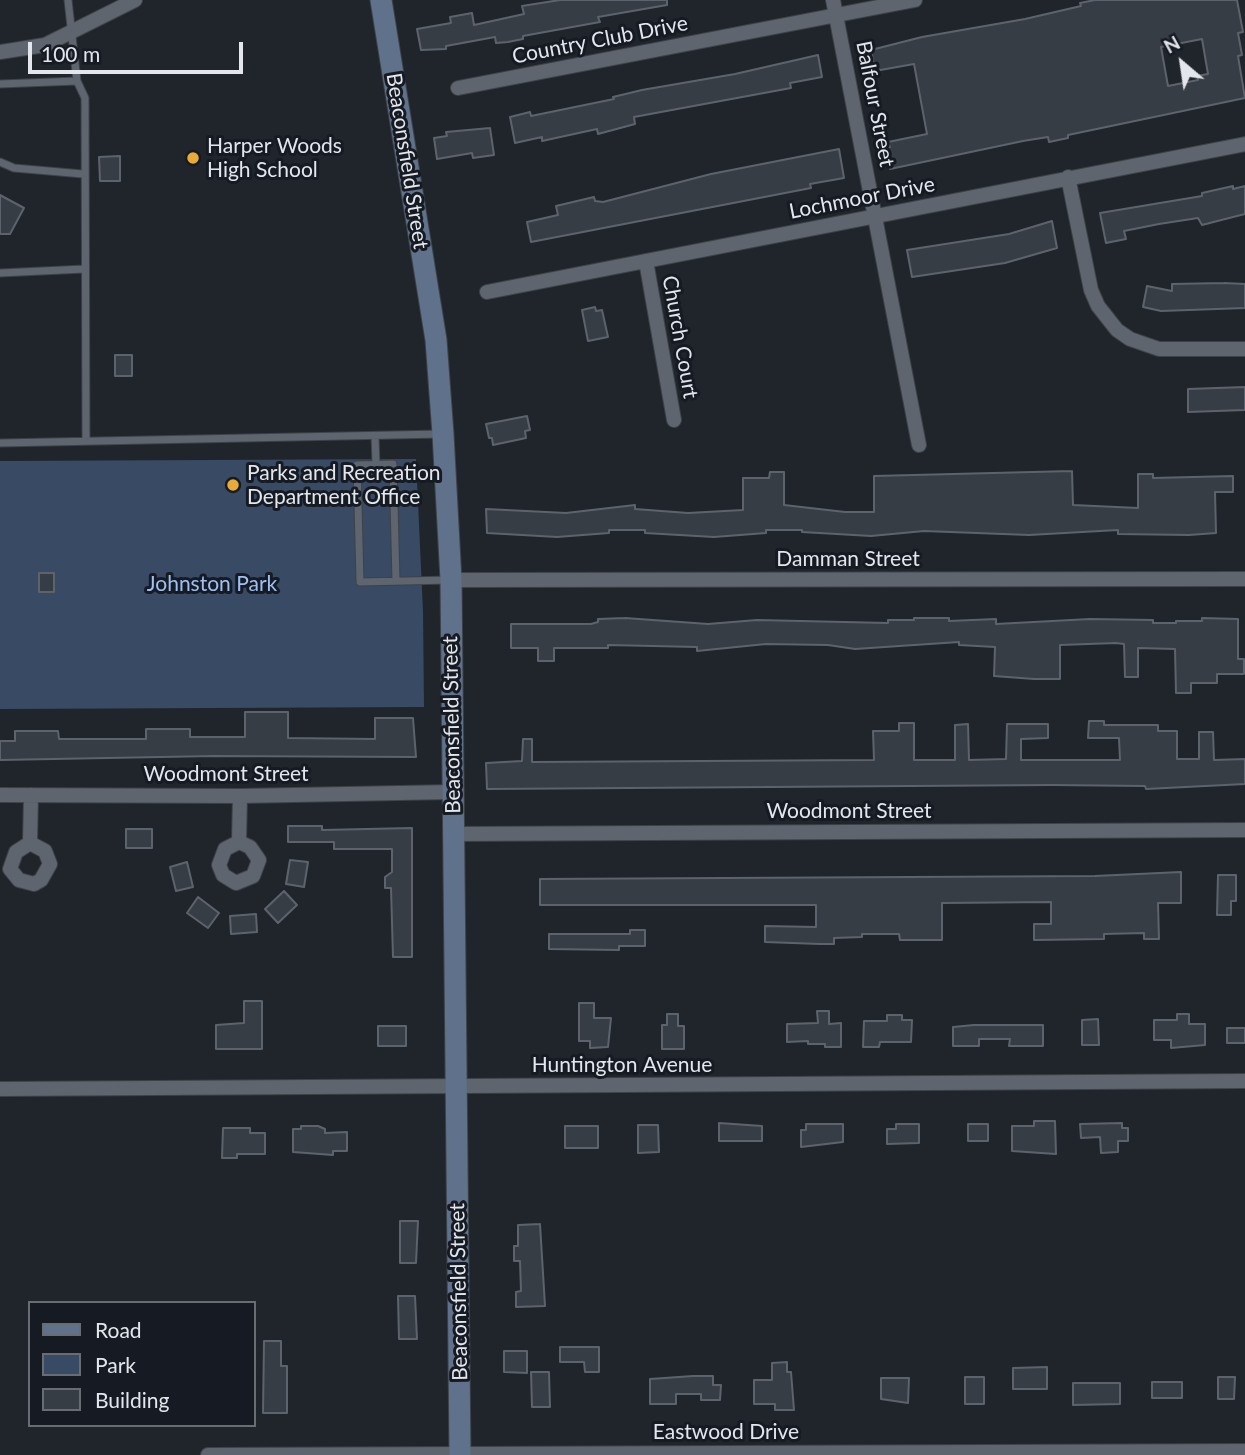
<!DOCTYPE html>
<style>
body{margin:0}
#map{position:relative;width:1245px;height:1455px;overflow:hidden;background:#20252c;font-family:Lato,sans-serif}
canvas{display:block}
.legend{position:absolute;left:28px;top:1301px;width:228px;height:126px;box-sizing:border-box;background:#161b23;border:2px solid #686c73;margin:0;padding:9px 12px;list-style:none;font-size:21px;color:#e3e6ec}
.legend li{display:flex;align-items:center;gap:14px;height:35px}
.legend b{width:35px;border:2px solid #686c73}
.north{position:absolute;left:1147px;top:28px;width:70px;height:70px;-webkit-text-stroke:5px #161b23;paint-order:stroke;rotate:331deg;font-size:19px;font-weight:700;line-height:28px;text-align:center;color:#e3e6ec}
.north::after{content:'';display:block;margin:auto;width:24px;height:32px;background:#e3e6ec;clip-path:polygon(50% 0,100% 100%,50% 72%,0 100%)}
.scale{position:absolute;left:28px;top:42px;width:215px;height:32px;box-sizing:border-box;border:4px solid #e3e6ec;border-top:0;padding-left:9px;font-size:21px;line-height:24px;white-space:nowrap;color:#e3e6ec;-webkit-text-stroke:5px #161b23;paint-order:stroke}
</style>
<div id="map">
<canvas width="1245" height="1455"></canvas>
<ul class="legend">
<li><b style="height:9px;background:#60718b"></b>Road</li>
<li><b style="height:19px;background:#394a64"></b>Park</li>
<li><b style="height:19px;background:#373d45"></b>Building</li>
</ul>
<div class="north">N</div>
<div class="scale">100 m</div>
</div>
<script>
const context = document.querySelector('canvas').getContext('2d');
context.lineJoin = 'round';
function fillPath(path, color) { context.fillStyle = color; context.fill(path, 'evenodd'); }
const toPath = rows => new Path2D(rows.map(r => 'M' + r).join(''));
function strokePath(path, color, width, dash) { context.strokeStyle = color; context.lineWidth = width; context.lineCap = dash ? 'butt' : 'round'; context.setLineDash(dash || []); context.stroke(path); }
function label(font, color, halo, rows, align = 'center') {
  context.font = font + ' Lato,sans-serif'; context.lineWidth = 6; context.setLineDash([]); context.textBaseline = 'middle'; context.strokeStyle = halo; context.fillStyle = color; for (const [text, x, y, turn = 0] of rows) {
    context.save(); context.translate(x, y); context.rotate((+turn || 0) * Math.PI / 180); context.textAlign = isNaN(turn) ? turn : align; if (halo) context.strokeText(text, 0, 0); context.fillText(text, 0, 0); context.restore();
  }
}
const green = toPath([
 [416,459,423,612,424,707,0,709,0,461]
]);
const building = toPath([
 [560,0,667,0,667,5,598,17,600,22,523,36,523,39,508,42,496,43,495,37,446,46,446,49,421,50,417,29,451,23,450,17,472,13,474,25,524,14,522,6,560,0],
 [1095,0,1237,0,1243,32,1238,33,1242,55,1238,56,1245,98,1068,135,1068,138,1049,142,1048,137,1023,141,890,169,886,148,890,147,888,142,927,134,914,64,875,71,871,50,922,37,1025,19,1081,6,1080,3,1095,0],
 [1202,39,1208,74,1197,76,1198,80,1168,86,1161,47,1202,39],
 [818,55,822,77,790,83,791,88,634,117,635,124,598,134,597,129,542,141,542,137,515,143,510,117,530,112,531,116,614,99,613,97,642,90,735,74,818,55],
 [490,128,494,155,473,158,472,153,437,159,434,138,447,136,446,132,490,128],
 [839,149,844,178,810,184,811,188,531,242,527,222,558,215,556,206,594,197,595,201,603,202,711,174,839,149],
 [120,156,120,181,100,181,99,157,120,156],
 [1233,186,1233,189,1245,186,1245,214,1202,225,1198,218,1159,224,1124,231,1126,239,1106,243,1100,213,1202,196,1202,193,1233,186],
 [0,195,24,208,10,234,0,234,0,195],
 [1052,221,1057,248,1005,263,912,277,907,250,1009,234,1052,221],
 [1224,283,1245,284,1245,308,1161,311,1143,307,1147,286,1172,291,1172,284,1224,283],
 [595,307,596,311,602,310,608,337,588,341,582,310,595,307],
 [115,355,132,355,132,376,115,376,115,355],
 [1245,387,1245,410,1188,412,1188,389,1245,387],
 [527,416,530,430,525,431,526,438,493,445,492,438,489,438,486,424,527,416],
 [1072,471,1073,505,1138,508,1138,474,1153,474,1153,478,1233,476,1233,492,1215,492,1216,533,1189,535,1118,534,1118,530,1029,535,924,531,871,536,802,532,802,530,766,530,766,533,714,537,645,533,645,530,609,530,609,533,557,537,487,533,486,509,566,513,635,505,635,509,688,513,743,510,743,478,769,478,770,472,784,472,784,505,845,512,874,512,874,476,1072,471],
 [39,573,54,573,54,592,39,592,39,573],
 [625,618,708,624,757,620,888,623,888,620,914,620,914,618,949,618,949,621,996,619,996,624,1090,619,1153,620,1153,623,1176,623,1176,621,1202,621,1202,618,1238,619,1238,659,1244,659,1244,674,1217,674,1217,683,1191,683,1191,693,1176,693,1175,649,1138,648,1138,677,1125,677,1124,644,1116,643,1060,645,1060,679,1034,679,994,676,995,647,959,645,959,642,855,649,828,645,766,644,697,651,697,647,608,645,608,648,554,648,554,661,538,661,538,648,511,648,511,624,591,624,598,622,598,619,625,618],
 [245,712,288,712,288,738,375,739,375,718,413,718,416,757,214,756,0,760,0,741,15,741,15,731,58,731,59,739,146,739,146,729,190,729,190,737,245,737,245,712],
 [1089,721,1104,721,1104,725,1158,725,1158,731,1177,731,1177,759,1199,759,1199,732,1213,732,1214,760,1245,759,1245,784,1146,789,1145,786,1052,785,487,789,486,763,522,761,523,739,532,739,532,762,874,760,873,731,899,731,899,723,914,723,914,760,955,760,955,725,968,724,969,760,1006,759,1007,724,1048,724,1048,738,1021,739,1021,760,1120,760,1119,738,1088,738,1089,721],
 [288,826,322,826,322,830,412,828,412,957,393,957,391,888,385,888,385,877,392,872,392,849,334,849,334,842,288,842,288,826],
 [126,829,152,829,152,848,126,848,126,829],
 [290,860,308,862,304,887,286,884,290,860],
 [187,862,193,887,176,891,170,867,187,862],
 [1181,872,1181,903,1158,903,1159,939,1144,939,1144,933,1104,934,1104,939,1034,940,1034,924,1051,924,1051,902,942,903,942,940,900,940,899,934,862,934,862,937,834,938,834,944,820,944,765,942,765,926,816,927,816,905,540,905,540,879,1095,876,1181,872],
 [1218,875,1236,875,1236,901,1231,901,1231,915,1217,915,1218,875],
 [284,891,297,905,278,923,265,909,284,891],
 [198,897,219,913,208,928,187,913,198,897],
 [256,914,257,932,231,934,230,916,256,914],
 [630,930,645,930,645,946,619,946,619,950,549,949,549,934,630,934,630,930],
 [244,1001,262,1001,262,1049,216,1049,216,1025,244,1023,244,1001],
 [579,1003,594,1003,594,1018,611,1018,608,1047,590,1048,590,1041,579,1041,579,1003],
 [817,1011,829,1011,829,1024,841,1023,841,1047,825,1047,825,1044,808,1044,808,1041,787,1042,787,1024,818,1023,817,1011],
 [667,1014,678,1014,678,1026,684,1026,684,1049,662,1049,662,1025,667,1025,667,1014],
 [1177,1014,1189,1014,1189,1024,1205,1024,1205,1045,1171,1048,1171,1040,1154,1040,1154,1020,1177,1020,1177,1014],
 [887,1015,902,1015,902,1020,912,1020,911,1042,880,1042,879,1047,863,1047,864,1021,887,1021,887,1015],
 [1098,1019,1099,1045,1082,1045,1082,1020,1098,1019],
 [974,1025,1043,1025,1043,1046,1009,1046,1010,1039,979,1039,979,1046,953,1046,953,1027,974,1025],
 [378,1026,406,1026,406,1046,378,1046,378,1026],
 [1227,1028,1245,1028,1245,1043,1227,1043,1227,1028],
 [1034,1121,1055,1121,1056,1154,1012,1151,1012,1126,1034,1126,1034,1121],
 [719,1123,762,1126,762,1141,719,1141,719,1123],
 [1122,1123,1122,1128,1128,1128,1128,1141,1118,1141,1118,1152,1101,1153,1100,1137,1081,1138,1080,1124,1122,1123],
 [806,1124,843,1124,843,1142,801,1147,801,1130,806,1130,806,1124],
 [896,1124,919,1124,919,1143,887,1144,887,1129,896,1129,896,1124],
 [968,1124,988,1124,988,1141,968,1141,968,1124],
 [638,1125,658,1125,659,1152,638,1153,638,1125],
 [301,1126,318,1126,325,1129,325,1133,347,1132,347,1151,333,1151,333,1155,293,1152,293,1129,301,1129,301,1126],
 [565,1126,598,1126,598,1148,565,1148,565,1126],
 [223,1128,250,1128,250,1133,265,1133,265,1154,237,1154,237,1158,222,1158,223,1128],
 [400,1221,418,1221,416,1263,400,1263,400,1221],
 [540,1224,545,1306,516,1307,516,1292,521,1291,520,1261,514,1261,514,1246,518,1246,518,1225,540,1224],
 [398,1296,415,1296,417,1339,399,1339,398,1296],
 [264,1341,281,1341,281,1366,287,1366,287,1413,263,1413,264,1341],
 [560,1347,599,1347,599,1372,585,1372,584,1362,560,1362,560,1347],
 [504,1351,527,1351,527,1373,504,1372,504,1351],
 [787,1362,787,1372,791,1372,794,1410,775,1410,775,1404,754,1404,754,1380,772,1380,772,1363,787,1362],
 [1047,1367,1047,1389,1013,1389,1013,1368,1047,1367],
 [531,1372,549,1372,550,1407,532,1407,531,1372],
 [693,1376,713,1376,713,1385,721,1385,720,1400,701,1400,701,1394,676,1394,676,1404,650,1404,650,1379,693,1376],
 [965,1377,984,1377,984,1404,965,1404,965,1377],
 [1218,1377,1235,1377,1234,1399,1218,1399,1218,1377],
 [881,1378,909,1378,908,1403,881,1399,881,1378],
 [1152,1382,1182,1382,1182,1398,1152,1398,1152,1382],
 [1073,1383,1120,1383,1120,1404,1073,1405,1073,1383]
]);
const lane = toPath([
 [68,0,77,81,85,98,86,441],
 [0,84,77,81],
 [0,162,14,168,83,174],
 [0,273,84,269],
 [375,436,376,465],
 [0,443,442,434],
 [396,581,393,464,357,465,360,582,450,580]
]);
const street = toPath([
 [833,0,919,445],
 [0,52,45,45,135,0],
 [458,88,915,0],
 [1068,177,1091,290,1098,306,1117,330,1130,339,1159,349,1245,349],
 [646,261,674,420],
 [487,292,1245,144],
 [451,580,1245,579],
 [0,795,240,796,452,792],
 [453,834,1245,830],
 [239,842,250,847,259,860,253,876,236,883,223,875,219,865,225,849,239,842,240,796],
 [30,843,45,851,50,864,41,880,34,884,19,880,10,869,16,852,30,843,31,795],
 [0,1089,1245,1081],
 [208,1455,1245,1451]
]);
const secondary = toPath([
 [381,0,436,340,443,434,451,580,460,1455]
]);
const markers = [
 [193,158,7,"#e8ab37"],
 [233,485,7,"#e8ab37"]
];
const streetNames = [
 ["Country Club Drive",600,40,-11],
 ["Balfour Street",875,104,79],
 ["Beaconsfield Street",407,161,81],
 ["Lochmoor Drive",862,198,-11],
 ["Church Court",680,337,80],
 ["Damman Street",848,559],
 ["Beaconsfield Street",452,725,-91],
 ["Woodmont Street",226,774],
 ["Woodmont Street",849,811],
 ["Huntington Avenue",622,1065],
 ["Beaconsfield Street",459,1292,-91],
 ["Eastwood Drive",726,1432]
];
const poiNames = [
 ["Harper Woods",207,146],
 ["High School",207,170],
 ["Parks and Recreation",247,473],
 ["Department Office",247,497]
];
const parkNames = [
 ["Johnston Park",212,584]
];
fillPath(green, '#394a64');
fillPath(building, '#373d45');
strokePath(building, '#5d636c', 2);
strokePath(lane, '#3d4249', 9);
strokePath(street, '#3d4249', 16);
strokePath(secondary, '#3d4249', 23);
strokePath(lane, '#5f656e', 7);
strokePath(street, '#5f656e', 14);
strokePath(secondary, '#60718b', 21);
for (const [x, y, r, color] of markers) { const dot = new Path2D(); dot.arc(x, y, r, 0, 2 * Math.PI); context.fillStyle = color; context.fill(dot); strokePath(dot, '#161b23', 2.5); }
label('21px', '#e3e6ec', '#161b23', streetNames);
label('21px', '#e3e6ec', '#161b23', poiNames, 'left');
label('21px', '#9ec0f6', '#161b23', parkNames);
</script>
